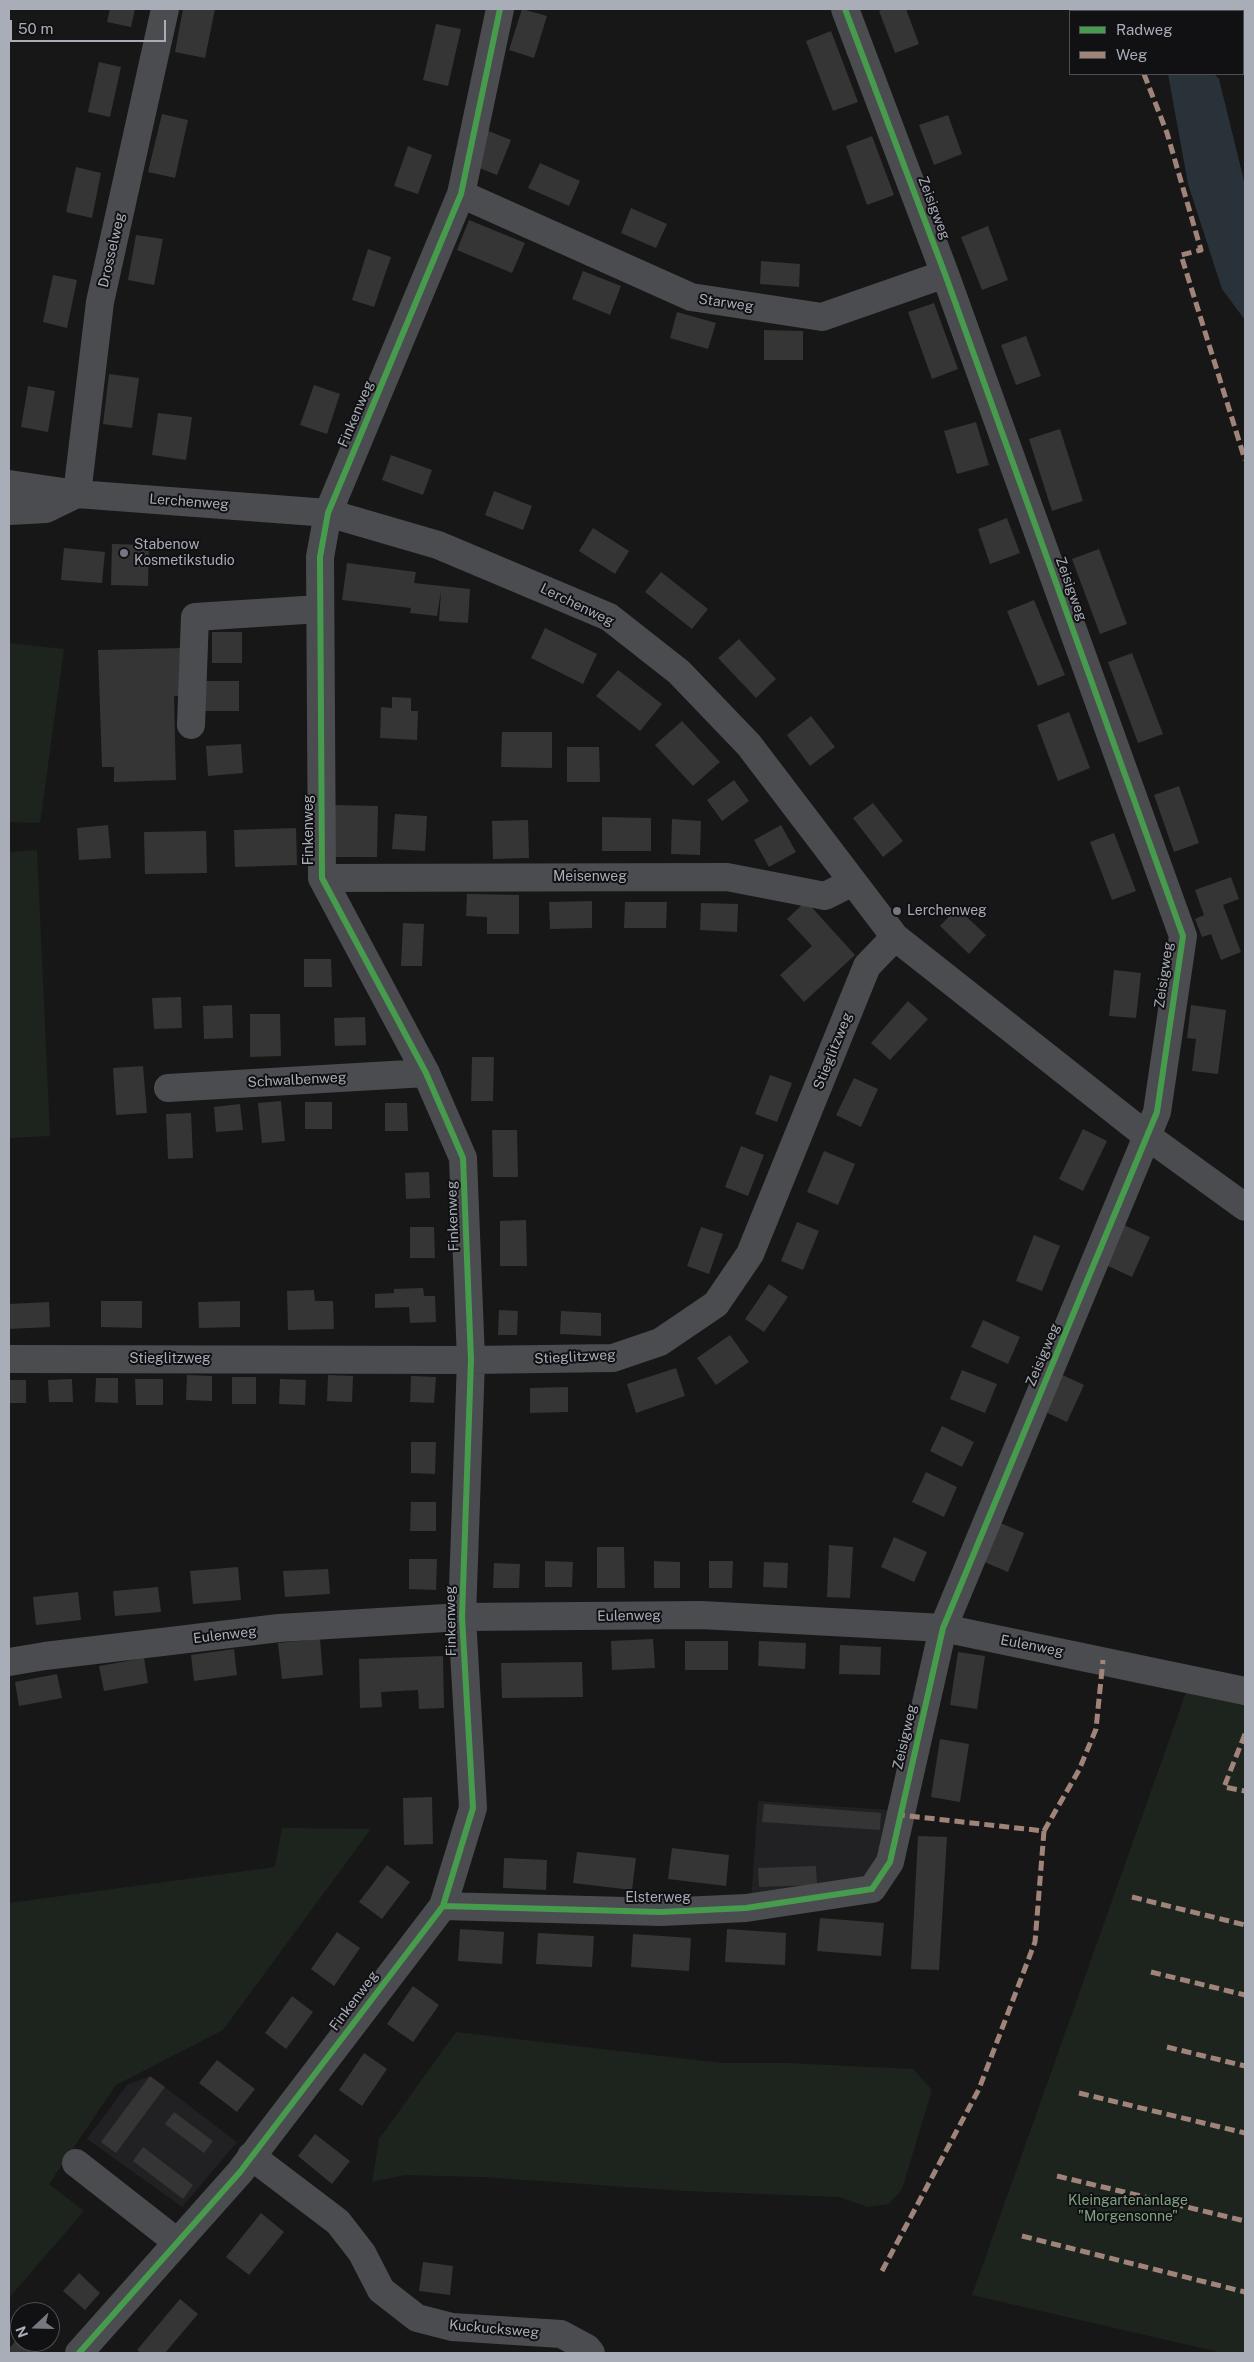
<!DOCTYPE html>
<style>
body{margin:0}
#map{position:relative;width:1254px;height:2362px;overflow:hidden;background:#171717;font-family:"Public Sans",sans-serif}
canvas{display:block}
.frame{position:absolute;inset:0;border:10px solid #a8adb8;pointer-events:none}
.legend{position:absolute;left:1069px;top:10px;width:175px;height:65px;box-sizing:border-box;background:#111113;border:1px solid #4d4f55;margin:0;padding:6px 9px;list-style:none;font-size:15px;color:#a8adb8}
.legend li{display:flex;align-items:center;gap:10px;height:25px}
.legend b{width:25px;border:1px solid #4d4f55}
.north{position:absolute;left:10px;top:2302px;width:50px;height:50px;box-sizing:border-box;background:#111113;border:1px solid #4d4f55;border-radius:50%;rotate:249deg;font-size:14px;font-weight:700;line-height:20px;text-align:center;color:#a8adb8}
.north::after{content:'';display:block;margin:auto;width:18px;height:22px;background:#757880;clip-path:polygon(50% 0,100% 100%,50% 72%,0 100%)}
.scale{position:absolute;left:10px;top:20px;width:156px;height:22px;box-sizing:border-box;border:2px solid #a8adb8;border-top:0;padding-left:6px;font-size:15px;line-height:18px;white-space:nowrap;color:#a8adb8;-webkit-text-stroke:4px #111113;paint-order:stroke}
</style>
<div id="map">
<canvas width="1254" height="2362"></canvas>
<div class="frame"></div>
<ul class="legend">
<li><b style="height:6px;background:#469c4c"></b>Radweg</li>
<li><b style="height:6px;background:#a18479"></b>Weg</li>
</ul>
<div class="north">N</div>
<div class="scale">50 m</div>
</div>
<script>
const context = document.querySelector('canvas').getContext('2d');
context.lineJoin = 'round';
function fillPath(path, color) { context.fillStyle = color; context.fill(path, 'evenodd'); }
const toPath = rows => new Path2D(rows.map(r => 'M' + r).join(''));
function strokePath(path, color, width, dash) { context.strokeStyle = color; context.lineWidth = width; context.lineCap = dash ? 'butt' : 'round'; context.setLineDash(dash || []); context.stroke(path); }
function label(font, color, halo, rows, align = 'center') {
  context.font = font + ' "Public Sans",sans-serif'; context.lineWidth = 4; context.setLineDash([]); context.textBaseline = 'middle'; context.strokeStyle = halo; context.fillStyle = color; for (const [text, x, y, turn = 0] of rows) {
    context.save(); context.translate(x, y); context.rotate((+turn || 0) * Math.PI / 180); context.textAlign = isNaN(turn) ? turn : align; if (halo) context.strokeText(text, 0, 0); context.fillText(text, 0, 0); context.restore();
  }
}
const built = toPath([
 [758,1801,889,1810,879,1865,864,1886,751,1900],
 [150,2076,237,2142,182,2207,87,2139,127,2085]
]);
const green = toPath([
 [9,643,64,649,40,823,9,822],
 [37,850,50,1136,9,1138,9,852],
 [1188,1687,1245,1700,1245,2353,1223,2353,972,2295],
 [282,1828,371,1829,223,2030,116,2085,49,2184,84,2211,9,2298,9,1903,275,1867],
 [456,2032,722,2063,786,2063,913,2069,932,2090,902,2189,889,2204,867,2207,840,2197,685,2191,483,2177,405,2175,372,2182,379,2139]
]);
const water = toPath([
 [1168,74,1214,74,1219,79,1245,185,1245,320,1222,289,1188,184]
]);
const building = toPath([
 [110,9,135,9,131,27,107,22],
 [183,9,215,9,205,58,175,52],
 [522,9,547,16,534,58,509,50],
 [884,9,906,9,919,44,895,53,879,11],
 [436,24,461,29,448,86,423,80],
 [831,31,858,102,833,111,806,41],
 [99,62,121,67,110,117,88,112],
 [162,114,188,120,175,178,148,172],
 [948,115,962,154,934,165,919,125],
 [486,130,511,140,497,175,472,165],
 [872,136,894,195,867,205,846,146],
 [408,146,432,155,418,194,394,186],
 [540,163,580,181,569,206,528,188],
 [76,167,101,173,92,218,66,212],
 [631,208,667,224,656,248,621,233],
 [469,220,525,243,512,273,457,250],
 [988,226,1008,280,982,290,961,237],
 [136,235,163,239,154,285,128,280],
 [368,249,391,257,374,307,352,300],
 [761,261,800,264,799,287,760,284],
 [583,271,621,286,610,315,572,299],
 [53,275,77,280,67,328,43,322],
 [934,303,958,369,932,379,908,312],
 [677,312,716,323,708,349,670,338],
 [764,330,803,331,803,360,764,360],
 [1026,336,1041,376,1016,385,1001,345],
 [109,374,139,378,132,428,103,424],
 [314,385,340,394,327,434,300,425],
 [28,386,55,391,48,432,21,427],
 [158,413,192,417,186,460,152,455],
 [976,422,989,465,957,474,944,431],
 [1060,429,1083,501,1052,511,1029,439],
 [391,455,432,470,423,495,382,480],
 [494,491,532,506,523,530,485,515],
 [1007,518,1020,553,990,564,978,529],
 [593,528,629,551,615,574,579,551],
 [112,544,149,545,148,586,111,585],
 [64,548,105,552,102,583,61,580],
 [1099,549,1127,624,1100,634,1072,559],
 [347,563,416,572,414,583,470,589,468,623,439,621,441,591,437,616,410,613,411,608,342,600],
 [661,572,708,609,692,629,645,592],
 [1034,600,1065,675,1038,686,1007,611],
 [545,628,597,654,583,684,531,658],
 [212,632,242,632,242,663,212,663],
 [739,639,776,679,756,698,718,658],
 [182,648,183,696,174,696,176,780,114,782,114,767,102,767,98,650],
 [1132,653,1163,734,1138,743,1108,662],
 [618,670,662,704,640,731,596,696],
 [203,681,239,681,239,711,203,711],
 [392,697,411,698,411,711,418,711,417,740,380,738,381,707,392,708],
 [1069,712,1090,768,1058,781,1037,725],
 [811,716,835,747,810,766,787,735],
 [682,721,720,762,693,786,655,745],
 [502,732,552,732,552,768,501,767],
 [241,744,243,773,208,776,206,746],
 [567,747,599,747,600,782,567,782],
 [734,780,749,801,722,821,707,800],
 [1179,786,1199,843,1174,852,1154,795],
 [873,803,903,841,883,857,853,818],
 [333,805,378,806,377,857,333,857],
 [395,814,427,816,425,851,392,849],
 [602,817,651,818,651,851,602,851],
 [672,819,701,821,700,855,671,854],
 [528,820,529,858,493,859,492,821],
 [108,825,111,858,79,860,77,828],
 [781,825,796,852,769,867,754,840],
 [296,828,297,865,235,867,234,830],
 [206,831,207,873,145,874,144,832],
 [1114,833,1136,891,1112,900,1090,842],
 [1231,877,1239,899,1223,905,1241,952,1221,960,1211,934,1202,937,1195,919,1204,915,1195,890],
 [467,894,519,895,519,934,487,934,487,917,466,916],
 [592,901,592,928,550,929,549,902],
 [806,901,855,955,804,1002,780,975,812,946,787,919],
 [625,902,667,902,666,928,624,928],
 [701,903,738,904,737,932,700,930],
 [957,908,986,935,969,954,940,926],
 [403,923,424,924,422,966,401,966],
 [304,959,331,959,332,987,304,987],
 [1114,970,1141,973,1136,1018,1109,1016],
 [181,997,182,1028,154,1029,152,998],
 [908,1001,928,1019,890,1060,871,1043],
 [232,1005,233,1038,204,1039,203,1006],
 [1191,1005,1226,1010,1218,1074,1192,1071,1196,1039,1187,1038],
 [250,1014,280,1014,281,1056,250,1057],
 [365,1017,366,1045,335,1046,334,1018],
 [472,1057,494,1057,493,1101,471,1101],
 [143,1066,147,1113,116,1115,113,1068],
 [770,1075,792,1083,777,1122,755,1114],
 [854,1078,878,1089,861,1127,836,1115],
 [281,1101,285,1141,262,1143,258,1103],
 [305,1102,332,1102,332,1129,305,1129],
 [385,1103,407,1103,408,1131,385,1131],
 [240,1104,243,1130,216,1132,214,1107],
 [191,1113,193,1158,168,1159,166,1114],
 [1083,1129,1107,1141,1083,1191,1059,1179],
 [492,1130,517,1130,518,1177,493,1177],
 [741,1146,764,1155,748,1196,725,1187],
 [824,1151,855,1164,838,1205,807,1192],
 [429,1172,430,1198,406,1199,405,1173],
 [526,1220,527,1266,500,1266,500,1221],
 [797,1222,819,1231,803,1270,781,1261],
 [1124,1225,1150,1237,1132,1277,1106,1265],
 [410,1227,434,1227,435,1258,410,1258],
 [701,1227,723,1234,709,1274,687,1266],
 [1034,1235,1060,1246,1042,1291,1016,1281],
 [769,1284,788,1297,764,1332,745,1319],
 [423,1288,424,1296,435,1296,436,1322,410,1323,409,1307,375,1308,375,1294,394,1293,394,1289],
 [314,1290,315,1301,333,1301,334,1329,288,1330,287,1291],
 [101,1301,142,1301,142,1328,101,1327],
 [240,1301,240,1327,199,1328,198,1302],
 [49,1302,50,1327,9,1329,9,1304],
 [499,1310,518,1311,517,1335,498,1335],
 [561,1311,601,1313,601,1336,560,1334],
 [983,1320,1020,1337,1008,1364,971,1347],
 [730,1335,749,1362,716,1385,697,1358],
 [676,1368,685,1396,636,1413,627,1384],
 [962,1370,997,1384,985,1413,950,1399],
 [1054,1371,1084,1385,1067,1422,1037,1408],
 [187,1375,212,1376,212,1401,186,1400],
 [328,1375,353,1376,352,1402,327,1401],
 [411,1376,436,1377,434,1403,410,1402],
 [232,1377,256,1377,256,1404,232,1404],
 [96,1378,118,1378,118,1403,95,1402],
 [72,1379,73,1402,49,1402,48,1380],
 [135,1379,163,1379,163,1405,136,1405],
 [280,1379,306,1380,305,1405,279,1404],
 [9,1380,26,1380,26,1403,9,1403],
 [568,1387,568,1412,530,1413,530,1388],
 [942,1426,974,1442,962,1467,930,1451],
 [411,1442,436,1442,435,1474,411,1473],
 [926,1472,957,1487,944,1517,912,1502],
 [411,1502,436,1502,436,1531,410,1531],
 [998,1522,1024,1533,1008,1572,982,1561],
 [894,1537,927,1552,914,1582,881,1567],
 [829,1545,853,1547,850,1598,827,1597],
 [597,1547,624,1547,625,1588,597,1588],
 [409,1559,437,1559,436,1590,409,1589],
 [545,1561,573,1562,572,1587,545,1587],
 [654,1561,680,1562,680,1588,654,1588],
 [709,1561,733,1561,732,1588,709,1588],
 [764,1562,788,1563,787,1588,763,1587],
 [494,1563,520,1564,519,1588,493,1588],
 [238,1567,241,1600,193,1604,190,1571],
 [328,1569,330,1594,285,1597,283,1571],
 [158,1587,161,1612,115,1616,113,1591],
 [78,1592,81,1620,36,1625,33,1597],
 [320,1639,323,1675,282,1679,278,1643],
 [653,1639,655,1668,612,1670,611,1641],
 [685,1641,728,1641,728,1670,685,1670],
 [759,1641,806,1643,805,1669,758,1666],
 [840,1645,881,1647,880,1675,839,1674],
 [234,1649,237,1675,194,1681,191,1655],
 [958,1652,985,1656,977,1709,950,1705],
 [443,1656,444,1708,419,1709,418,1690,381,1692,382,1707,360,1708,359,1659],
 [144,1658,148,1683,104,1691,99,1666],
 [582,1662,583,1697,502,1698,501,1663],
 [57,1674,62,1698,19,1706,15,1682],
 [940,1739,969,1744,960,1802,931,1797],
 [432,1797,433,1844,404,1845,403,1798],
 [764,1804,881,1813,880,1830,762,1822],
 [918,1836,947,1837,939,1970,911,1969],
 [672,1848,729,1855,726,1886,668,1879],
 [577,1852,636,1858,632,1890,573,1883],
 [504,1858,547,1860,546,1890,503,1888],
 [387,1865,410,1882,382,1919,359,1902],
 [816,1866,817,1885,759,1887,758,1868],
 [820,1918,884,1923,881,1956,817,1951],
 [460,1929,504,1932,502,1964,458,1961],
 [727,1929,786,1933,785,1965,725,1962],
 [337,1932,360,1948,334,1986,311,1969],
 [538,1933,594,1936,592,1967,536,1964],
 [633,1934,691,1938,689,1971,631,1967],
 [413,1986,439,2005,413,2042,387,2024],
 [292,1996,313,2012,286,2049,265,2033],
 [364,2053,387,2069,362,2106,339,2090],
 [217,2060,255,2089,237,2112,199,2083],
 [150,2076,165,2087,116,2153,101,2142],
 [174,2112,213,2141,204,2153,165,2124],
 [315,2134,350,2161,332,2184,298,2156],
 [143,2147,193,2185,183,2199,133,2161],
 [261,2213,284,2232,249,2275,226,2257],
 [423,2262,453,2266,450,2295,419,2291],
 [79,2273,100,2293,85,2310,63,2291],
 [180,2299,198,2314,165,2353,141,2353,137,2350],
 [17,2339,33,2353,9,2353,9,2349]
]);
const minor = toPath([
 [461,194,691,297,822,317,945,274],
 [9,484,77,494,328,513,438,545,609,617,679,672,749,745,895,937,1147,1136,1245,1207],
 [77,494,100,302,165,9],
 [9,511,46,509,77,494],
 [191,725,195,617,320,609],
 [322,878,727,877,825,896,853,882],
 [168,1088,426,1073],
 [9,1359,471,1360,613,1358,660,1342,716,1304,750,1254,867,966,895,937],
 [9,1662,45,1656,279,1628,462,1617,701,1615,943,1628,1245,1691],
 [443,1906,661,1912,746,1908,872,1889,890,1862,943,1628,1157,1112,1183,936,945,274,845,9],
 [251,2156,338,2222,362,2253,381,2290,417,2318,452,2327,561,2334,587,2348,591,2353],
 [76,2163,177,2242],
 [79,2353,240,2172,443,1906,473,1808,462,1617,471,1360,463,1158,426,1073,322,878,320,557,328,513,461,194,500,9]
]);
const quiet = toPath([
 [1118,9,1119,11],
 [1144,74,1167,133,1201,250,1181,255,1245,460],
 [1245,1734,1224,1787,1245,1791],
 [1044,1831,1079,1770,1096,1729,1103,1660],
 [1132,1897,1245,1925],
 [1151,1972,1245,1995],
 [1167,2047,1245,2066],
 [1079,2093,1245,2133],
 [1057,2176,1245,2221],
 [1022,2236,1245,2292],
 [882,2271,979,2089,1035,1942,1044,1831,900,1815]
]);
const cycleway = toPath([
 [443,1906,661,1912,746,1908,872,1889,890,1862,943,1628,1157,1112,1183,936,945,274,845,9],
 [79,2353,240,2172,443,1906,473,1808,462,1617,471,1360,463,1158,426,1073,322,878,320,557,328,513,461,194,500,9]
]);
const markers = [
 [124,553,5,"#757880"],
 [897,911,5,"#757880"]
];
const streetNames = [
 ["Zeisigweg",934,208,69],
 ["Drosselweg",112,250,-77],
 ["Starweg",726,303,8],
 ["Finkenweg",356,414,-67],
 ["Lerchenweg",189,502,4],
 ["Zeisigweg",1071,589,70],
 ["Lerchenweg",577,605,26],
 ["Finkenweg",309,830,-90],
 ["Meisenweg",590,877],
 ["Zeisigweg",1164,975,-82],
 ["Stieglitzweg",833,1051,-68],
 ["Schwalbenweg",297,1080,-3],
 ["Finkenweg",453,1216,-92],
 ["Zeisigweg",1043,1355,-67],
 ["Stieglitzweg",575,1357,-3],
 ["Stieglitzweg",170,1359],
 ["Eulenweg",629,1616,-1],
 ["Finkenweg",451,1621,-91],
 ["Eulenweg",225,1635,-7],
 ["Eulenweg",1032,1646,11],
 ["Zeisigweg",905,1737,-77],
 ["Elsterweg",658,1898],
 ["Finkenweg",354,2001,-53],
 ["Kuckucksweg",494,2329,5]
];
const poiNames = [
 ["Stabenow",134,545],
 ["Kosmetikstudio",134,561],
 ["Lerchenweg",907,911]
];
const parkNames = [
 ["Kleingartenanlage",1128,2201],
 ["\"Morgensonne\"",1128,2217]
];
fillPath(built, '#212123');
fillPath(green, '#1d241e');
fillPath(water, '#2a3239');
fillPath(building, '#353536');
strokePath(minor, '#4b4c50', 28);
strokePath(quiet, '#a18479', 5, [10, 5]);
strokePath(cycleway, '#469c4c', 6);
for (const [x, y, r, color] of markers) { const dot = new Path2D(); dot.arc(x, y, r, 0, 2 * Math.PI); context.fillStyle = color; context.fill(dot); strokePath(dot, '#111113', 2); }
label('14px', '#a8adb8', '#111113', streetNames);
label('14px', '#a8adb8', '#111113', poiNames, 'left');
label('14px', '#7fa381', '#111113', parkNames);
</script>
